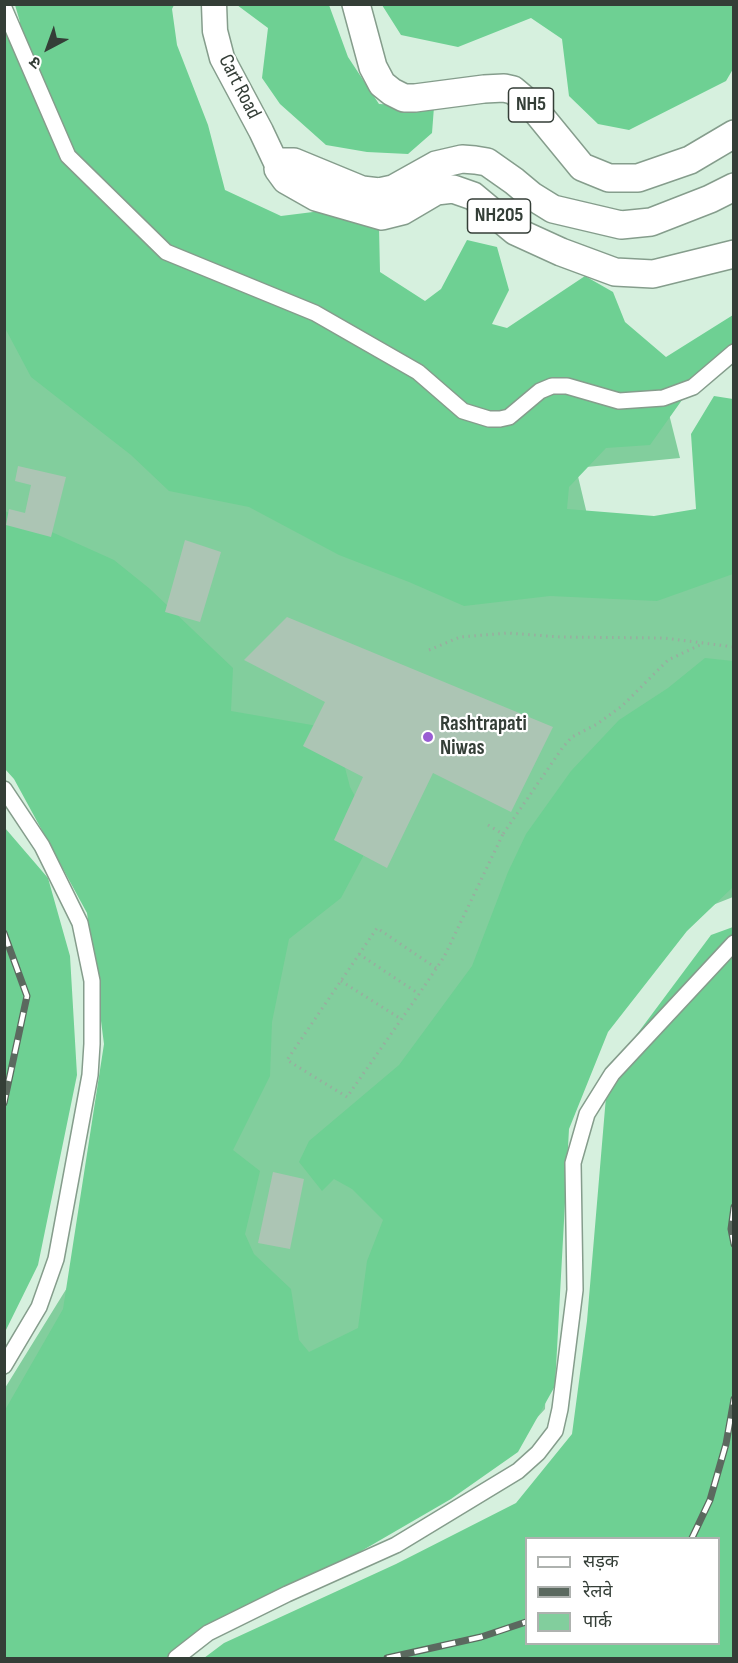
<!DOCTYPE html>
<meta charset="utf-8">
<style>
body{margin:0}
#map{position:relative;width:738px;height:1663px;overflow:hidden;background:#d6f0de;font-family:"Sofia Sans Condensed","Noto Sans Devanagari",sans-serif}
canvas{display:block}
.frame{position:absolute;inset:0;border:6px solid #343e37;pointer-events:none}
.legend{position:absolute;left:525px;top:1537px;width:195px;height:108px;box-sizing:border-box;background:#fff;border:2px solid #aeb2af;margin:0;padding:8px 10px;list-style:none;font-size:18px;color:#343e37}
.legend li{display:flex;align-items:center;gap:12px;height:30px}
.legend b{width:30px;border:2px solid #aeb2af}
.north{position:absolute;left:18px;top:18px;width:60px;height:60px;-webkit-text-stroke:4px #fff;paint-order:stroke;rotate:221deg;font-size:16px;font-weight:700;line-height:24px;text-align:center;color:#343e37}
.north::after{content:'';display:block;margin:auto;width:21px;height:27px;background:#343e37;clip-path:polygon(50% 0,100% 100%,50% 72%,0 100%)}
</style>
<div id="map">
<canvas width="738" height="1663"></canvas>
<div class="frame"></div>
<ul class="legend">
<li><b style="height:8px;background:#fff"></b>सड़क</li>
<li><b style="height:8px;background:#5b695f"></b>रेलवे</li>
<li><b style="height:16px;background:#82ce9d"></b>पार्क</li>
</ul>
<div class="north">उ</div>
</div>
<script>
const context = document.querySelector('canvas').getContext('2d');
context.lineJoin = 'round';
function fillPath(path, color) { context.fillStyle = color; context.fill(path, 'evenodd'); }
const toPath = rows => new Path2D(rows.map(r => 'M' + r).join(''));
function strokePath(path, color, width, dash) { context.strokeStyle = color; context.lineWidth = width; context.lineCap = dash ? 'butt' : 'round'; context.setLineDash(dash || []); context.stroke(path); }
function label(font, color, halo, rows, align = 'center') {
  context.font = font + ' "Sofia Sans Condensed",sans-serif'; context.lineWidth = 4.5; context.setLineDash([]); context.textBaseline = 'middle'; context.strokeStyle = halo; context.fillStyle = color; for (const [text, x, y, turn = 0] of rows) {
    context.save(); context.translate(x, y); context.rotate((+turn || 0) * Math.PI / 180); context.textAlign = isNaN(turn) ? turn : align; if (halo) context.strokeText(text, 0, 0); context.fillText(text, 0, 0); context.restore();
  }
}
const green = toPath([
 [4,38,53,154,669,414,680,458,576,468,591,531,733,541,733,897,690,914,574,1064,554,1168,545,1409,503,1455,5,1658,5,1388,78,1270,115,1025,91,904,5,753]
]);
const forest = toPath([
 [15,5,174,5,172,9,177,45,208,125,225,190,281,216,353,207,379,227,380,272,425,301,441,289,467,240,497,247,509,290,492,324,507,328,585,276,613,292,625,322,666,357,733,315,733,363,687,393,650,445,606,448,569,487,567,509,654,516,696,509,691,434,714,396,733,399,733,574,657,601,550,596,464,606,409,582,339,555,249,507,169,491,131,455,31,377,5,328,4,27,20,22],
 [237,5,329,5,348,57,379,104,434,107,432,133,408,154,367,152,326,145,280,104,262,78,268,28],
 [382,5,733,5,733,69,726,81,629,130,598,124,569,96,562,39,531,18,458,47,401,35],
 [5,511,114,560,150,589,233,668,231,711,335,729,350,787,375,834,341,898,289,939,272,1022,270,1076,233,1150,260,1171,245,1234,254,1254,291,1289,299,1340,309,1352,358,1328,367,1261,383,1220,352,1189,334,1179,322,1191,299,1162,309,1141,399,1065,472,966,508,872,526,834,571,771,619,720,668,688,705,658,733,661,733,887,687,931,608,1032,569,1129,555,1386,518,1452,451,1499,177,1658,5,1658,5,1410,63,1309,104,1044,87,913,14,779,5,769],
 [5,828,48,878,70,956,77,1075,38,1265,5,1332],
 [733,927,733,1658,204,1658,224,1643,396,1564,516,1503,572,1434,587,1321,608,1073,711,935],
 [526,1538,718,1538,718,1644,526,1644]
]);
const building = toPath([
 [18,466,66,477,51,537,6,525,9,509,25,513,31,485,15,481],
 [185,540,221,552,200,622,165,612],
 [287,617,553,727,511,812,433,773,387,868,334,840,363,777,303,746,325,702,244,660],
 [273,1172,304,1179,290,1249,258,1243]
]);
const path = toPath([
 [429,650,460,637,508,633,560,637,664,638,734,647],
 [488,825,503,834,563,747,572,737,597,724,622,706,668,660,702,644],
 [359,954,419,994],
 [436,968,377,928,287,1060,347,1097,419,994,444,957,503,834],
 [341,981,401,1019]
]);
const street = toPath([
 [4,8,68,156,166,252,315,313,418,372,463,411,489,419,500,419,509,417,540,391,552,386,567,386,619,401,663,398,693,387,734,352],
 [4,789,42,846,80,923,92,981,92,1044,90,1075,56,1259,39,1307,4,1366],
 [176,1658,208,1633,287,1594,396,1545,518,1471,538,1453,555,1431,560,1409,575,1290,573,1163,587,1114,612,1074,734,943]
]);
const primary = toPath([
 [214,4,215,31,222,58,261,131,278,167]
]);
const highway = toPath([
 [356,4,373,67,382,84,392,92,404,98,415,98,484,89,504,88,513,90,532,106,582,167,609,178,638,178,690,160,734,134],
 [734,187,710,199,651,222,621,225,553,209,532,196,514,181,487,162,475,160,462,159,436,165,393,189,379,192,362,190,294,162,283,162,278,169,286,180,316,197,382,216,402,211,436,191,453,189,473,196,515,231,561,252,615,272,653,274,734,254]
]);
const rail = toPath([
 [4,933,27,996,4,1103],
 [734,1207,731,1229,734,1244],
 [692,1538,710,1500,726,1444,734,1399],
 [387,1658,481,1637,526,1622]
]);
const markers = [
 [428,737,6,"#995cd3"]
];
const shields = [
 [531,105,45],
 [499,216,63]
];
const shieldNames = [
 ["NH5",531,105],
 ["NH205",499,216]
];
const streetNames = [
 ["Cart Road",239,87,63]
];
const poiNames = [
 ["Rashtrapati",440,725],
 ["Niwas",440,749]
];
fillPath(green, '#82ce9d');
fillPath(forest, '#6ed093');
fillPath(building, '#acc5b4');
strokePath(street, '#859d8c', 18);
strokePath(primary, '#859d8c', 27);
strokePath(highway, '#859d8c', 30);
strokePath(path, '#99ad9f', 3, [1.5, 4.5]);
strokePath(street, '#fff', 15);
strokePath(primary, '#fff', 24);
strokePath(highway, '#fff', 27);
strokePath(rail, '#5b695f', 7);
strokePath(rail, '#fff', 4.5, [14]);
for (const [x, y, r, color] of markers) { const dot = new Path2D(); dot.arc(x, y, r, 0, 2 * Math.PI); context.fillStyle = color; context.fill(dot); strokePath(dot, '#fff', 2); }
for (const [x, y, w] of shields) { const box = new Path2D(); box.roundRect(x - w / 2, y - 17, w, 34, 4.5); context.fillStyle = '#fff'; context.fill(box); strokePath(box, '#343e37', 1.5); }
label('bold 20px', '#343e37', null, shieldNames);
label('21px', '#343e37', '#fff', streetNames);
label('bold 21px', '#343e37', '#fff', poiNames, 'left');
</script>
